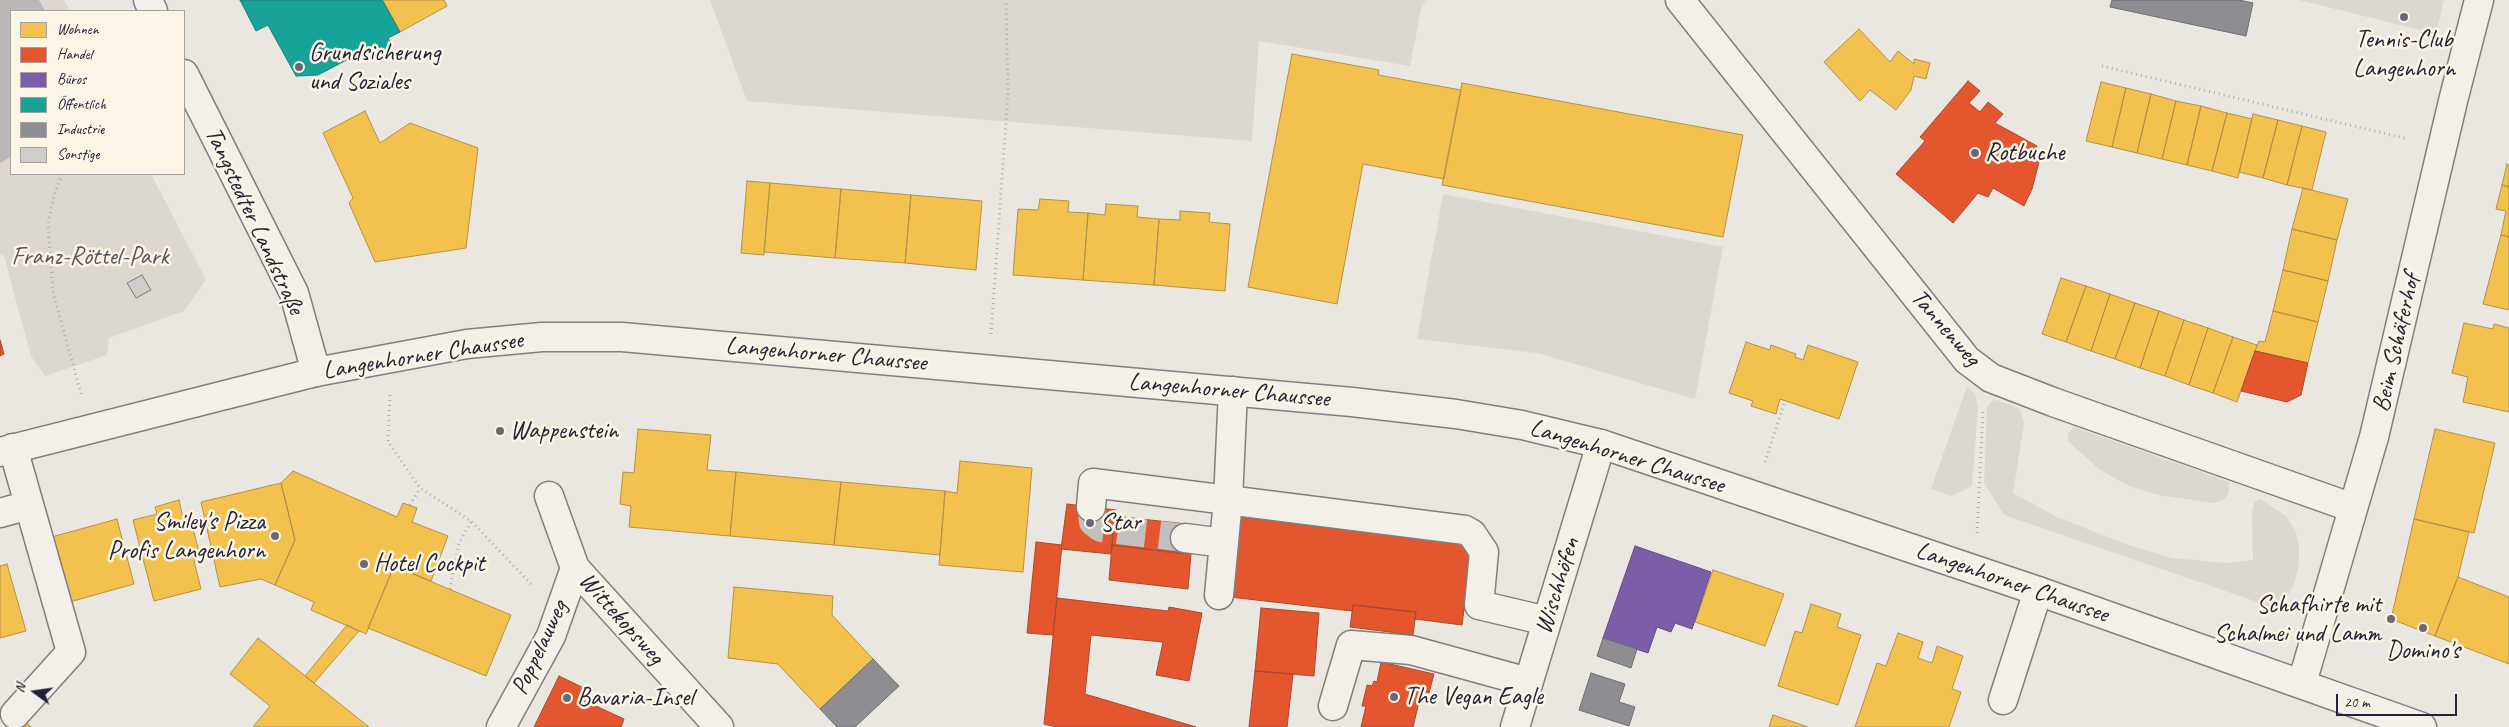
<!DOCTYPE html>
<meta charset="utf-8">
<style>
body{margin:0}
#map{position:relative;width:2509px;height:727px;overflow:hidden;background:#eae7e0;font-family:Caveat,sans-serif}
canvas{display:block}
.legend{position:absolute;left:10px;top:10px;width:175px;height:165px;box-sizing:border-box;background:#fcf5e5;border:1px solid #a5a1a1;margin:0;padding:6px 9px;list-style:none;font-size:15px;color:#22223b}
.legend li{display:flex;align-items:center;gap:10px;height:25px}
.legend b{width:25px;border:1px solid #a5a1a1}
.north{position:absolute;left:10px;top:667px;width:50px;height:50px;-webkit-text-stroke:4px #fcf5e5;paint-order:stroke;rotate:284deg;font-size:14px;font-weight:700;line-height:20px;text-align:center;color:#22223b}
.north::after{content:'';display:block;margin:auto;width:18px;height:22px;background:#22223b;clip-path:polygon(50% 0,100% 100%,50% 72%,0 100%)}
.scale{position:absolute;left:2336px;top:694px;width:121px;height:22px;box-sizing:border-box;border:2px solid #22223b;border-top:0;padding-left:6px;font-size:15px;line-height:18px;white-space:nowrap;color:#22223b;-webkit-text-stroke:4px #fcf5e5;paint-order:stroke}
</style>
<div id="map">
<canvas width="2509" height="727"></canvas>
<ul class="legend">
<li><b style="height:14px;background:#f2c14e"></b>Wohnen</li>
<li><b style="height:14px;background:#e4572e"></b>Handel</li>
<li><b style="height:14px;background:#7b5ea7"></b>Büros</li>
<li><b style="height:14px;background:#17a398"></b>Öffentlich</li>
<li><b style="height:14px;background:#8d8d92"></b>Industrie</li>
<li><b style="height:14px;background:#cfcdc9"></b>Sonstige</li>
</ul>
<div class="north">N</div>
<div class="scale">20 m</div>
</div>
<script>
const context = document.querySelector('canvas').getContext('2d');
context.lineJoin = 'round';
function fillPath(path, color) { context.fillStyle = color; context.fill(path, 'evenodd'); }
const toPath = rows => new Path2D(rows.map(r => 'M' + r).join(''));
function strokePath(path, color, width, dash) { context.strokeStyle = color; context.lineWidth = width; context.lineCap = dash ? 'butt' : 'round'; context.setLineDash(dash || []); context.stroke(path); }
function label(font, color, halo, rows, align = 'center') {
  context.font = font + ' Caveat,sans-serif'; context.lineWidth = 5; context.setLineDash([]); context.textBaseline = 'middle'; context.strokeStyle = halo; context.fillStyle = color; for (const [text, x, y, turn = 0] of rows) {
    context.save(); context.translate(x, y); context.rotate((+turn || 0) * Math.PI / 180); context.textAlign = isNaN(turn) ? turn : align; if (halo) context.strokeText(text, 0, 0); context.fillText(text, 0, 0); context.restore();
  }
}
const green = toPath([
 [39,0,64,0,70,11,45,11],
 [710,0,1426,0,1422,5,1410,66,1259,41,1252,141,747,101],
 [2299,0,2444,0,2436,34],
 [11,157,11,174,151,174,206,280,184,311,109,338,107,355,45,376,31,356,4,256,0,254,0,163],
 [1443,194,1723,247,1695,399,1537,353,1417,339],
 [1967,386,1975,394,1978,407,1972,486,1952,496,1931,489],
 [1994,399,2020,409,2024,423,2013,493,2057,517,2125,544,2172,558,2226,563,2253,560,2252,512,2254,503,2260,499,2286,516,2295,530,2299,544,2299,563,2294,585,2286,598,2272,607,2004,515,1984,483,1987,407],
 [2074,427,2229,482,2229,493,2223,500,2213,503,2158,495,2129,486,2100,470,2068,441,2068,433]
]);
const water = toPath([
 [0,0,39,0,45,11,11,11,11,157,0,163]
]);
const homes = toPath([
 [383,0,444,0,447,6,400,32,383,0],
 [1859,29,1890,62,1898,51,1914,64,1914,59,1930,63,1926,79,1914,76,1911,90,1896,110,1870,90,1860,101,1824,62,1859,29],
 [1292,54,1379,70,1378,75,1461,90,1444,179,1363,164,1337,304,1248,287,1292,54],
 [2101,82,2126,88,2112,147,2086,141,2101,82],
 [1462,83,1743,135,1723,237,1442,185,1462,83],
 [2126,88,2151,94,2137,153,2112,147,2126,88],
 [2151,94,2176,101,2162,159,2137,153,2151,94],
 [2176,101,2201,106,2187,165,2162,159,2176,101],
 [2201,106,2227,113,2212,171,2187,165,2201,106],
 [365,111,380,143,410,123,478,148,466,248,375,262,349,203,353,198,323,133,365,111],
 [2227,113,2252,119,2238,178,2212,171,2227,113],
 [2253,114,2278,120,2263,178,2239,172,2253,114],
 [2278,120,2302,126,2287,185,2263,178,2278,120],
 [2302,126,2326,132,2312,190,2287,185,2302,126],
 [2507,164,2509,165,2509,187,2502,185,2507,164],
 [747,181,770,183,764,255,741,253,747,181],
 [770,183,841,189,835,258,764,252,770,183],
 [2502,185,2509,187,2509,237,2501,235,2506,211,2496,209,2502,185],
 [2303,188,2348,199,2337,240,2292,229,2303,188],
 [841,189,911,195,905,263,835,258,841,189],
 [911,195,982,201,976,270,905,263,911,195],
 [1040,199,1069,201,1068,212,1088,213,1083,280,1013,275,1018,209,1038,210,1040,199],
 [1106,204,1138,206,1137,217,1159,219,1154,285,1083,280,1088,213,1105,215,1106,204],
 [1180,211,1210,213,1209,222,1230,224,1225,291,1154,285,1159,219,1180,220,1180,211],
 [2292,229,2337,240,2328,281,2283,270,2292,229],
 [2501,235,2509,237,2509,310,2483,304,2501,235],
 [2283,270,2328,281,2318,322,2273,311,2283,270],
 [2061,278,2086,286,2066,342,2042,334,2061,278],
 [2086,286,2110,294,2091,351,2066,342,2086,286],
 [2110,294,2135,303,2115,359,2091,351,2110,294],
 [2135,303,2159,311,2140,368,2115,359,2135,303],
 [2159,311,2184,320,2165,376,2140,368,2159,311],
 [2273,311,2318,322,2308,363,2255,351,2259,341,2265,342,2273,311],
 [2184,320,2208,328,2189,385,2165,376,2184,320],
 [2464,323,2493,329,2494,324,2509,328,2509,412,2463,402,2468,377,2452,373,2464,323],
 [2208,328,2233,337,2213,393,2189,385,2208,328],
 [2233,337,2257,345,2237,402,2213,393,2233,337],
 [1746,342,1770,350,1771,345,1796,354,1795,357,1803,360,1808,345,1858,362,1839,419,1780,399,1776,414,1751,406,1753,401,1729,393,1746,342],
 [638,429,711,435,707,470,736,472,730,536,629,527,631,506,620,504,623,472,634,473,638,429],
 [2435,429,2495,443,2474,533,2414,519,2435,429],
 [960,461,1032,468,1023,572,939,565,945,491,957,493,960,461],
 [293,471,397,517,403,503,417,508,412,522,448,536,431,581,394,566,366,634,311,610,314,602,275,585,295,540,281,483,293,471],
 [736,472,841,482,834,545,730,536,736,472],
 [841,482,945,491,940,555,834,545,841,482],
 [281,483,295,540,275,585,261,579,220,587,201,502,281,483],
 [179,500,185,527,192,525,201,559,194,561,201,589,154,601,133,520,157,514,155,507,179,500],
 [117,519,134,584,66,603,48,538,117,519],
 [2414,519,2469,532,2458,577,2435,636,2391,619,2414,519],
 [7,564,26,631,0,638,0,566,7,564],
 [394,566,511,615,486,676,368,628,394,566],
 [1713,570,1784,594,1765,646,1695,622,1713,570],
 [2458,577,2509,597,2509,664,2435,636,2458,577],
 [734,587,833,596,832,615,873,659,820,709,778,664,728,658,734,587],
 [1811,604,1841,614,1837,627,1861,635,1838,705,1778,686,1795,631,1802,633,1811,604],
 [347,625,359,631,314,683,305,676,347,625],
 [1898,633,1923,642,1918,658,1932,663,1937,646,1963,656,1952,689,1961,692,1949,727,1855,727,1877,663,1886,666,1898,633],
 [258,638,314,683,369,727,253,727,270,706,230,674,258,638],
 [1773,715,1808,727,1769,727,1773,715],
 [21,717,31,727,12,727,21,717]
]);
const shops = toPath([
 [1968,81,1980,91,1969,103,1980,112,1988,102,2003,114,1995,123,2037,146,2034,160,2039,162,2032,189,2024,206,1993,188,1988,197,1978,193,1953,223,1896,174,1925,141,1920,137,1968,81],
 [0,340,4,354,0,356,0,340],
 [2255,351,2308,363,2301,395,2287,402,2241,391,2255,351],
 [1067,504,1116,510,1111,554,1061,549,1067,504],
 [1115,516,1186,524,1183,554,1112,545,1115,516],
 [1240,517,1472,545,1462,625,1415,619,1416,612,1353,605,1352,611,1230,597,1240,517],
 [1036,542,1062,545,1053,635,1027,633,1036,542],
 [1112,545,1191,554,1188,589,1109,580,1112,545],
 [1057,598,1168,611,1169,607,1202,613,1189,681,1156,675,1163,642,1091,635,1085,694,1196,727,1056,727,1044,724,1057,598],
 [1353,605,1416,612,1413,635,1350,627,1353,605],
 [1261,608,1319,613,1314,676,1255,671,1261,608],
 [1381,662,1434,674,1429,693,1425,692,1422,703,1419,702,1413,727,1361,727,1366,706,1362,706,1367,685,1372,686,1374,681,1377,682,1381,662],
 [1255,671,1293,674,1287,727,1249,727,1255,671],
 [559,676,588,690,583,700,624,719,621,727,534,727,559,676]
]);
const offices = toPath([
 [1635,546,1711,572,1692,629,1675,623,1671,632,1657,627,1648,653,1603,638,1635,546]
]);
const public = toPath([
 [240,0,382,0,400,32,388,38,393,47,382,53,377,44,318,75,296,76,268,25,256,31,240,0]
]);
const industry = toPath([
 [2112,0,2239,0,2253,3,2246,36,2110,7,2112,0],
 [1603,638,1637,649,1631,668,1597,656,1603,638],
 [873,659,899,686,855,727,837,727,820,709,873,659],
 [1591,673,1625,684,1619,702,1635,707,1629,726,1579,710,1591,673]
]);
const building = toPath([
 [142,275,151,290,136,298,127,283,142,275]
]);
const minorTunnel = toPath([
 [1091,507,1093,522,1101,528,1185,538]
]);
const path = toPath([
 [2102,66,2408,139],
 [62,174,54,196,48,223,53,293,81,394],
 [991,334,1008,93,1006,0],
 [390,395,388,442,420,488,471,521,531,584],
 [1765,462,1785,401],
 [410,505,420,488],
 [1977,533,1983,412],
 [450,589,459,543,471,522]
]);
const minor = toPath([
 [148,0,153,11],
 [1680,0,1967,360,1991,378,2053,402,2353,508],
 [184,74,294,293,316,372],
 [13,448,71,652,15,714],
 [549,496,575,568,719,727],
 [1091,507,1093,483,1465,530,1472,534,1484,552,1479,605,1547,621],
 [0,513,29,505],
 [1185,538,1224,543],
 [1219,595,1228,500,1233,391],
 [2302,683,2374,437,2453,101,2479,0],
 [2003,700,2038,591],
 [1333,706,1351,645,1411,650,1528,682],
 [501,727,551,636,575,568],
 [1515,727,1601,444]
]);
const major = toPath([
 [0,452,316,372,467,344,542,337,622,337,1352,402,1456,414,1522,425,1601,444,2038,591,2422,727]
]);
const markers = [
 [2404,17,5,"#686775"],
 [299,67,5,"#686775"],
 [1975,153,5,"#686775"],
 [500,431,5,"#686775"],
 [1090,523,5,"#686775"],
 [275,536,5,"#686775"],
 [364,564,5,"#686775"],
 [2391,619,5,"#686775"],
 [2423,628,5,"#686775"],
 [1394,697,5,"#686775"],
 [567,698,5,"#686775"]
];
const poiNames = [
 ["Tennis-Club",2404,40,"center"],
 ["Langenhorn",2404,69,"center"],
 ["Grundsicherung",309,53],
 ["und Soziales",309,82],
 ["Rotbuche",1985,153],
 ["Wappenstein",510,431],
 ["Smiley's Pizza",265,522,"right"],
 ["Profis Langenhorn",265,551,"right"],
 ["Star",1100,523],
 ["Hotel Cockpit",374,564],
 ["Schafhirte mit",2381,605,"right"],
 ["Schalmei und Lamm",2381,634,"right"],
 ["Domino's",2423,651,"center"],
 ["The Vegan Eagle",1404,697],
 ["Bavaria-Insel",577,698]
];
const streetNames = [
 ["Tangstedter Landstraße",254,221,65],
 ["Tannenweg",1945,328,49],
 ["Beim Schäferhof",2397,343,-77],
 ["Langenhorner Chaussee",826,355,5],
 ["Langenhorner Chaussee",423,356,-9],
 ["Langenhorner Chaussee",1229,391,5],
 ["Langenhorner Chaussee",1627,457,17],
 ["Langenhorner Chaussee",2012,583,19],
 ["Wischhöfen",1558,586,-73],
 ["Wittekopsweg",621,619,48],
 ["Poppelauweg",540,648,-65]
];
const parkNames = [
 ["Franz-Röttel-Park",90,257]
];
fillPath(green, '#dcd8d0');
fillPath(water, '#bab7b5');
fillPath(homes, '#f2c14e');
strokePath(homes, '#b49148', 1);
fillPath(shops, '#e4572e');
strokePath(shops, '#aa4732', 1);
fillPath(offices, '#7b5ea7');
strokePath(offices, '#604c87', 1);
fillPath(public, '#17a398');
strokePath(public, '#1a7c7c', 1);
fillPath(industry, '#8d8d92');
strokePath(industry, '#6d6d78', 1);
fillPath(building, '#cfcdc9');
strokePath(building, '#807f81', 1);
strokePath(minorTunnel, '#c2c0bf', 28, [28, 14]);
strokePath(minor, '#807f81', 31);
strokePath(major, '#807f81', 31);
strokePath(path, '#aeacab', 3, [1, 4]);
strokePath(minor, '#f3f0ea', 28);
strokePath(major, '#f3f0ea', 28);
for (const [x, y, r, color] of markers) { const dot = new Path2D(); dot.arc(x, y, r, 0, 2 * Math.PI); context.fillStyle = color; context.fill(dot); strokePath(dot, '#fcf5e5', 2); }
label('25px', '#22223b', '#fcf5e5', poiNames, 'left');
label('25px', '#22223b', '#fcf5e5', streetNames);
label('25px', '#575564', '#fcf5e5', parkNames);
</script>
